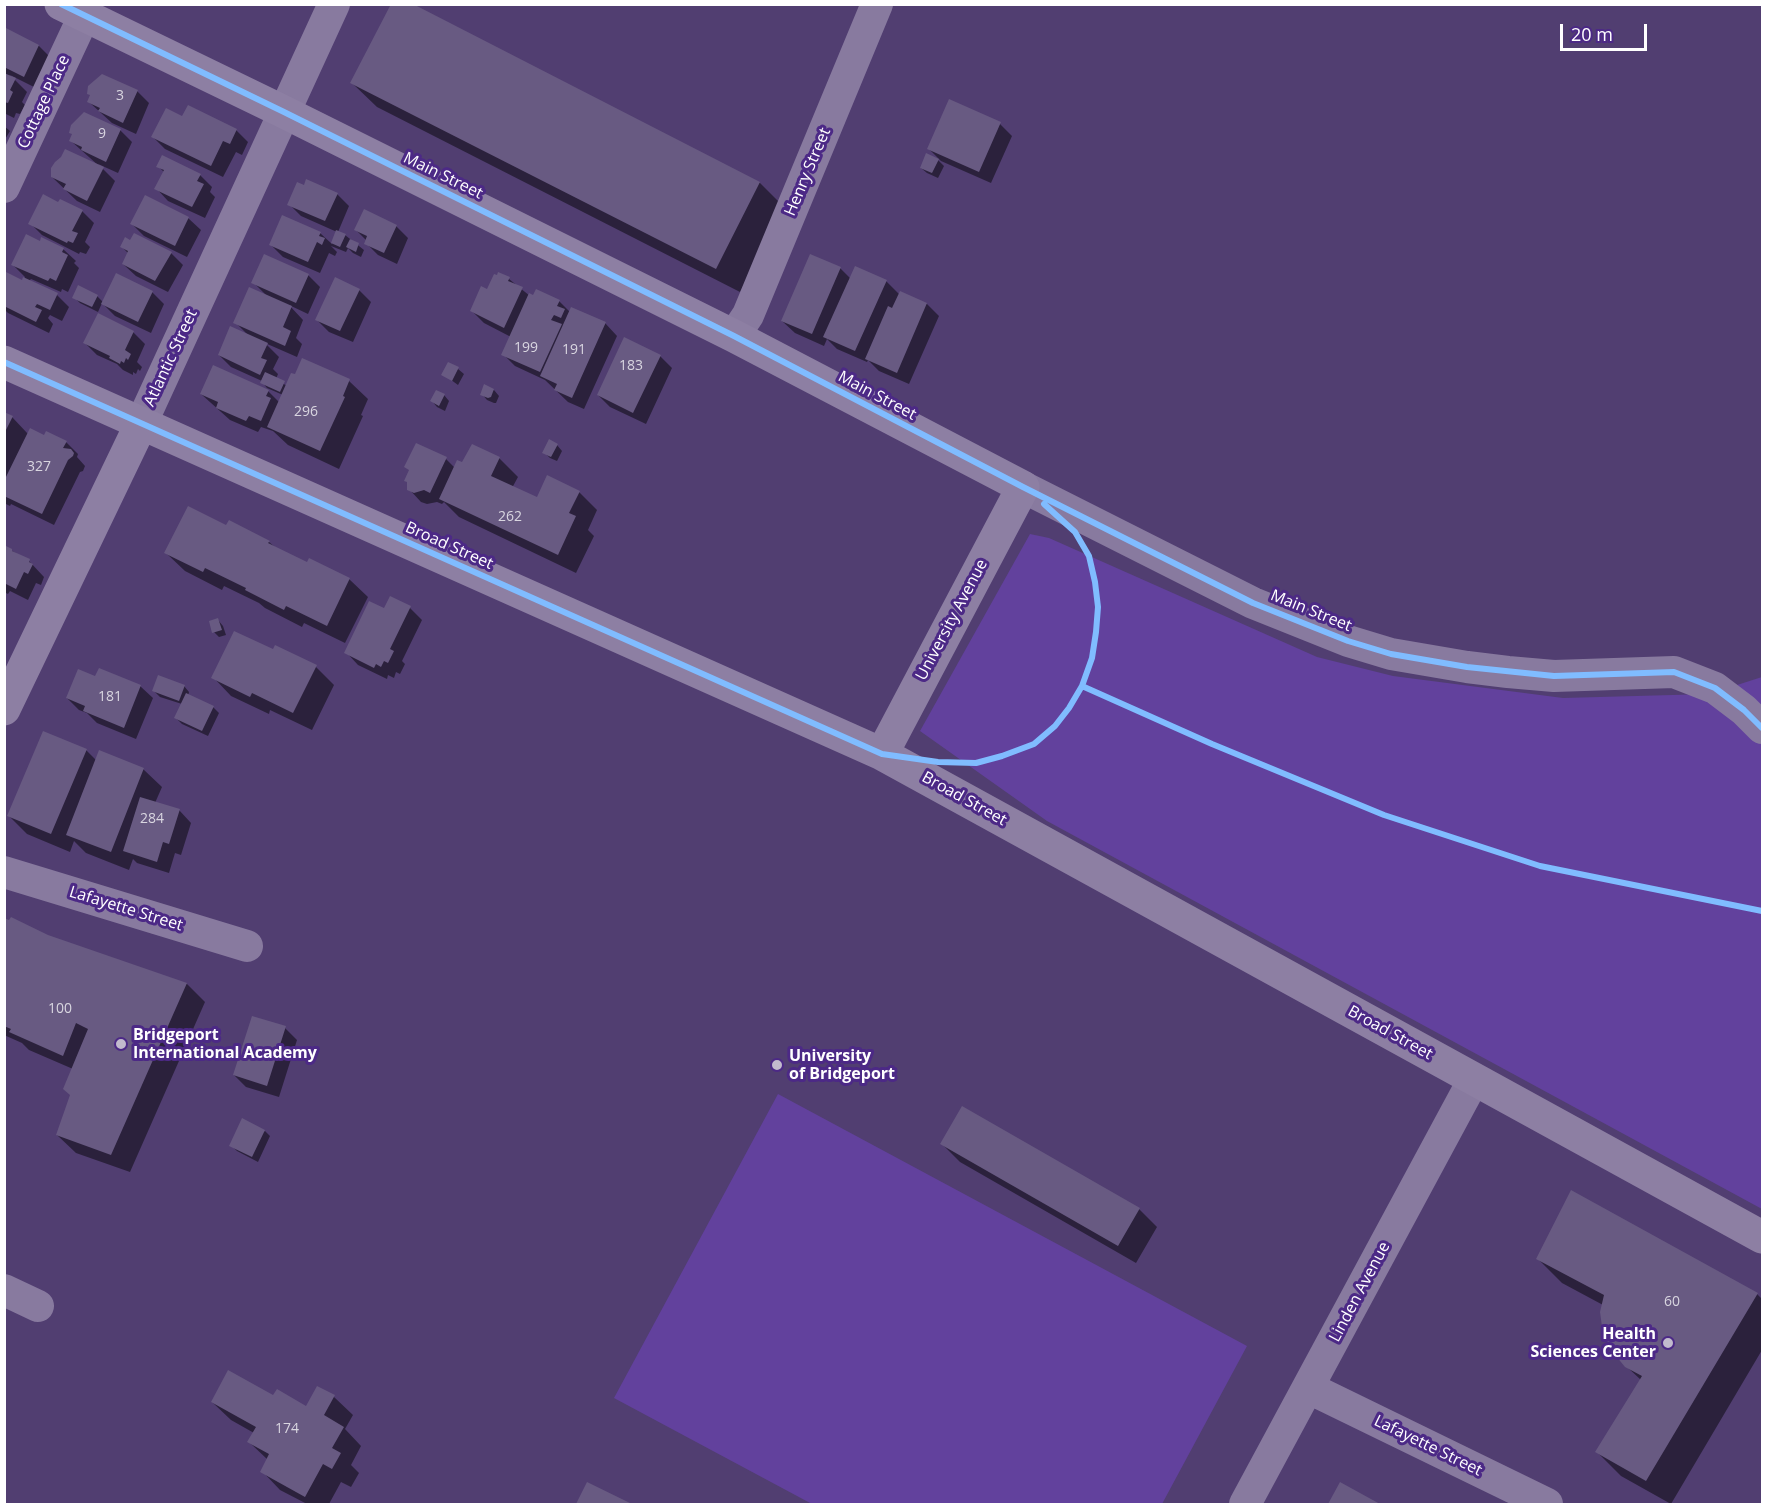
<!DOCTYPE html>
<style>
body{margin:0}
#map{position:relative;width:1767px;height:1509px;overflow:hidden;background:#513e71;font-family:"Open Sans",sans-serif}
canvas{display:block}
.frame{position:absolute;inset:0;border:6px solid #fff;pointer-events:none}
.scale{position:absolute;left:1560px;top:24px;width:87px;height:27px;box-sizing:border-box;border:3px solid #fff;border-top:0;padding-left:8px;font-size:18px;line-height:21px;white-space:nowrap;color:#fff;-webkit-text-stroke:4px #4c2986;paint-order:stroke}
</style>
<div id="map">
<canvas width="1767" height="1509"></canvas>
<div class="frame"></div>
<div class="scale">20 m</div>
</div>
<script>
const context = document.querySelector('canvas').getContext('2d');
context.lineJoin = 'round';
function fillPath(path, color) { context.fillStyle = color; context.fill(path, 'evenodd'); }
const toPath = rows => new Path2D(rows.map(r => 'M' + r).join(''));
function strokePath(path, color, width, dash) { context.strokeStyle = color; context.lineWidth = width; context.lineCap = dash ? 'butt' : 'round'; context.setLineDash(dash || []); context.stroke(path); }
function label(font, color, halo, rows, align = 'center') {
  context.font = font + ' "Open Sans",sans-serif'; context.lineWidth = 6; context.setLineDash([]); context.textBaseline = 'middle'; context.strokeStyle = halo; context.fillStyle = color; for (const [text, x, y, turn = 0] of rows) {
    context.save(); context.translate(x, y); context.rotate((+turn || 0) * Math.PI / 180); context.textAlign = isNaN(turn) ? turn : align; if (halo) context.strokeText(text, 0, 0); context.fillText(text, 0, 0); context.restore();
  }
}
const green = toPath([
 [1030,534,1049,538,1317,657,1393,676,1563,698,1709,694,1762,677,1762,1209,1047,821,920,731],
 [778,1094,1247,1346,1162,1504,812,1504,614,1398]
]);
const shadow = toPath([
 [410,4,760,183,784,207,740,292,377,107,352,83],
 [4,29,39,46,51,58,36,88,10,75,27,92,22,102,25,105,20,114,16,113,14,118,4,113],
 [137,91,149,103,136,134,112,123,89,102],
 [183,118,236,130,248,142,242,155,236,152,223,177,165,149,153,137],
 [1000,124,1012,136,991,183,941,161,929,149],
 [4,126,10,131,4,141],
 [120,130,132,142,118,173,98,164,115,181,100,212,77,201,52,177,99,166,71,141],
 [938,160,944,166,938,178,927,173,921,168],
 [158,166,200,175,212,187,210,192,215,197,205,218,168,201,156,188,164,172],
 [337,194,349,206,338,232,345,235,364,250,361,257,353,253,348,248,346,252,331,246,337,252,335,256,329,253,320,273,283,257,271,245,320,233,332,244,337,232,301,216,289,204],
 [82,211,94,223,85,242,90,247,86,254,80,252,79,254,42,235,30,223],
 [188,218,201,230,187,257,144,236,132,224],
 [396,226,408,238,397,264,378,255,366,243,367,241,356,230],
 [42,239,63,249,76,261,74,263,79,268,68,292,62,289,61,292,31,279,29,281,57,295,69,307,62,321,50,315,48,318,53,324,49,333,8,313,4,309,4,279,23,282,25,277,12,264,40,243],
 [122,247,171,253,183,265,168,292,136,276,123,264,129,254],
 [840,268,851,279,886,281,900,295,900,293,927,304,939,316,909,384,879,371,868,360,867,362,837,349,827,339,824,346,795,333,782,321],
 [308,275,320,287,308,314,289,305,303,320,296,338,302,344,297,357,265,343,279,357,273,369,278,374,276,379,287,386,349,381,368,399,361,415,363,416,339,469,288,445,273,431,261,427,258,432,230,420,201,394,268,391,280,403,283,395,267,388,262,382,262,381,231,367,219,355,249,336,235,322,268,297,253,282],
 [509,279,530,296,559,301,570,312,605,323,617,336,584,409,568,402,545,380,515,366,503,354,511,337,484,323,472,311,488,291],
 [359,290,371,302,353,342,329,332,317,320],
 [152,292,164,304,151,333,115,316,102,303,98,312,80,303,74,297,97,296,103,302],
 [133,332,145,344,137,362,142,367,140,371,138,369,136,374,133,372,133,375,123,370,117,364,97,355,85,343],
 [660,356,672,368,646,424,610,407,598,395],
 [458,369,464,374,458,385,443,374],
 [494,390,499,396,496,403,494,403,487,400,482,394],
 [444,395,449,401,445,411,437,407,432,401],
 [4,414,12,417,28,434,66,442,78,454,77,457,85,466,83,471,80,472,54,525,11,504,10,506,6,504,4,508],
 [557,445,562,451,557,461,550,458,544,452],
 [472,446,499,458,518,477,512,488,538,499,579,492,597,510,588,530,594,536,576,573,459,517,444,502,442,504,437,502,427,504,421,502,409,489,446,459,455,468,463,464],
 [227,527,269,542,276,548,308,564,349,579,368,597,345,643,304,623,302,627,265,608,259,603,224,586,222,590,185,571,166,553],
 [4,546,29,561,44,577,41,585,36,583,28,600,10,591,8,594,4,592],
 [391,598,410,608,422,620,402,661,405,664,400,674,396,672,394,678,388,675,387,679,358,665,346,652,385,610],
 [218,620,223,626,226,635,219,637,214,632],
 [274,651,316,667,334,685,312,730,270,710,269,714,231,696,213,677],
 [96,678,140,686,153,698,136,739,97,723,87,713,79,710,67,698],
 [184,686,189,692,188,696,213,707,219,713,208,736,182,724,176,718,182,704,160,697,154,691],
 [86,750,97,761,143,769,162,787,155,803,179,810,191,823,181,855,175,853,169,873,137,863,133,859,129,870,86,853,74,841,70,852,27,834,9,816],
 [4,919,47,936,187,984,205,1002,130,1172,76,1153,57,1135,72,1096,73,1069,29,1050,22,1043,4,1035],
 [285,1028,297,1040,279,1097,246,1087,234,1075],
 [265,1131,270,1136,258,1162,237,1151,231,1145],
 [942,1144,1139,1209,1157,1227,1136,1263,960,1162],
 [1538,1259,1757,1294,1762,1299,1762,1350,1671,1504,1621,1476,1597,1452,1641,1380,1626,1366,1603,1305,1562,1283],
 [318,1388,334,1397,353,1415,345,1429,361,1446,351,1465,359,1473,351,1487,341,1482,329,1504,307,1504,280,1490,262,1471,268,1460,249,1442,254,1433,231,1420,212,1402,274,1397,307,1408],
 [587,1484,629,1504,578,1504],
 [1341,1484,1377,1504,1330,1504]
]);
const building = toPath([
 [391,4,413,4,760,182,716,269,350,83],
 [4,27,39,45,24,77,4,67],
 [4,73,16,78,10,90,13,92,8,103,4,102],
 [102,74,138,90,123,123,98,111,100,108,87,102,90,95,87,94,88,86],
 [949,99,1001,122,979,172,927,149],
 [188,105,237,129,230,144,223,141,211,166,151,137,166,108,182,116],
 [84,112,121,129,106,162,81,150,82,147,69,141,72,134,69,133,71,125],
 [65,149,104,167,87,201,63,189,66,184,51,177,51,168,55,162,61,157],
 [926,153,939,159,932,173,920,168],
 [162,155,201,174,197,181,204,184,192,207,154,189,164,170,156,167],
 [306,179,338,193,325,221,287,205,297,182,304,185],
 [43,194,58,202,60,199,83,210,72,231,78,233,73,243,68,241,67,243,28,224],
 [145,195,189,217,175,246,130,224],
 [364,209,397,225,384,253,364,244,367,236,354,230],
 [282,215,321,232,319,236,325,238,322,245,317,242,308,262,269,245],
 [336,230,346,234,340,247,331,243],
 [134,233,172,252,155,281,122,264,128,251,120,247,125,237,130,240],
 [26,234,40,241,41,237,64,248,62,252,68,255,56,281,50,278,48,281,11,265],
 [350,239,359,243,356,252,346,247],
 [264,254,309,274,296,303,251,283],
 [810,254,841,267,812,334,781,321],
 [855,266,887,280,855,351,823,337],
 [6,272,22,280,23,277,58,293,50,310,37,304,35,307,42,310,36,322,4,306,4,275],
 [498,272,510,277,508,281,523,287,504,328,470,311,481,286,487,289,494,274,497,275],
 [116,273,153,291,138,322,101,304],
 [335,277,360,289,340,331,315,320],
 [78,285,98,295,92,307,72,298],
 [249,287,292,306,283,327,291,331,285,346,233,323],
 [536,289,560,300,557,306,565,309,561,318,554,315,551,320,562,324,540,372,501,355,529,293,533,295],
 [900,291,927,303,897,373,865,359,888,306,892,308],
 [571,307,606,322,572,398,554,390,557,384,540,376],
 [98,313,134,331,125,350,131,354,128,360,126,358,124,363,121,361,120,364,109,358,110,356,83,343],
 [230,326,268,343,261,358,267,360,260,375,218,355],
 [624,337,661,355,633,413,597,395],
 [302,358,350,379,343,396,345,397,320,451,267,427,291,373,295,374],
 [448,362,459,367,452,381,441,375],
 [213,365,269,390,266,396,271,398,261,421,249,416,246,421,216,408,218,402,200,394],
 [265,372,285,381,280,392,260,383],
 [484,384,494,389,491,397,488,398,480,395],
 [436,390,445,394,439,406,430,401],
 [4,412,13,416,4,434],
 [30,428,44,435,46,431,67,441,63,448,71,449,74,453,73,456,68,460,42,514,4,496,4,481],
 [549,439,558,444,551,457,542,453],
 [416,443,447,457,430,493,424,490,414,493,407,490,407,482,404,481,409,470,404,467],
 [472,444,500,457,491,476,537,497,547,475,580,491,569,513,576,516,558,555,439,499,457,460,462,462],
 [188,506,226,525,229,520,270,541,268,543,307,562,309,558,350,578,327,626,286,606,284,610,245,590,246,588,205,568,203,572,164,553],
 [4,545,12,549,12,551,30,559,29,562,33,564,28,574,24,572,16,589,4,583],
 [390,596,411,606,390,649,394,651,388,663,384,661,381,667,376,664,374,668,344,653,369,601,384,608],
 [218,618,222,630,212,633,209,621],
 [234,631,273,649,275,645,317,665,293,713,252,693,250,697,211,678],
 [99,668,141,685,124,728,83,711,85,706,66,698,78,669,95,676],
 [158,675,185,685,179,701,152,691],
 [186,693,214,706,202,731,174,718],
 [43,731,87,749,51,834,7,816],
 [99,750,144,768,111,852,66,835],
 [140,797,180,809,169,844,163,842,157,862,123,851],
 [11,917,48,935,187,983,111,1155,56,1135,70,1095,63,1089,88,1029,76,1023,63,1056,9,1032,11,1029,4,1026,4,918,9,920],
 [252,1016,286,1026,267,1086,233,1075],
 [962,1106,1140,1208,1118,1246,940,1144],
 [242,1118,265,1130,252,1157,229,1146],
 [1571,1190,1758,1293,1646,1481,1595,1452,1642,1376,1625,1367,1612,1351,1603,1334,1600,1312,1604,1295,1536,1259],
 [228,1370,273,1395,277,1389,306,1406,317,1386,335,1395,324,1415,344,1427,332,1448,341,1453,332,1469,323,1464,305,1497,260,1472,269,1454,247,1442,256,1427,211,1402],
 [587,1482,632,1504,576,1504],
 [1340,1482,1380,1504,1328,1504]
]);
const street = toPath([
 [4,187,84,16],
 [734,336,748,315,877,4],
 [141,424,334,4],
 [1023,487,1253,603,1348,641,1391,654,1467,667,1508,672,1554,676,1674,672,1715,688,1744,710,1762,728],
 [4,872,247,946],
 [4,1290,38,1306],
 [1309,1388,1547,1504],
 [1245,1504,1474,1079]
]);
const secondary = toPath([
 [61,4,284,112,734,336,1023,487,882,754],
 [4,362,882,754,1762,1237],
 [4,709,141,424]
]);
const cycleway = toPath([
 [61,4,284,112,734,336,1023,487,1253,603,1348,641,1391,654,1467,667,1554,676,1674,672,1715,688,1744,710,1762,728],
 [4,362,882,754,938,762,976,763,1002,756,1034,744,1055,726,1069,708,1082,686,1092,658,1096,632,1098,607,1095,582,1089,556,1075,532,1044,504],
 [1082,686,1212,744,1384,815,1540,866,1762,911]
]);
const markers = [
 [121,1044,6,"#c2bbcd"],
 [777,1065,6,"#c2bbcd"],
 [1668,1343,6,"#c2bbcd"]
];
const numberNames = [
 ["3",120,96],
 ["9",102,134],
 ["199",526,348],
 ["191",574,350],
 ["183",631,366],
 ["296",306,412],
 ["327",39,467],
 ["262",510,517],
 ["181",110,697],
 ["284",152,819],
 ["100",60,1009],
 ["60",1672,1302],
 ["174",287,1429]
];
const streetNames = [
 ["Cottage Place",44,102,-65],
 ["Henry Street",808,172,-67],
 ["Main Street",443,176,26],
 ["Atlantic Street",171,358,-65],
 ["Main Street",877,396,28],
 ["Broad Street",449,546,24],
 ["Main Street",1311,611,22],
 ["University Avenue",952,620,-62],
 ["Broad Street",964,799,29],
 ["Lafayette Street",126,909,17],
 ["Broad Street",1390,1033,29],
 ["Linden Avenue",1360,1292,-62],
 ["Lafayette Street",1428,1446,26]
];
const poiNames = [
 ["Bridgeport",133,1035],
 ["International Academy",133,1053],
 ["University",789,1056],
 ["of Bridgeport",789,1074],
 ["Health",1656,1334,"right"],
 ["Sciences Center",1656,1352,"right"]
];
fillPath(green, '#62419d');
fillPath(shadow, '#0007');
fillPath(building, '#685a82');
strokePath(street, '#887a9f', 32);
strokePath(secondary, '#8d7fa3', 33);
strokePath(cycleway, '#80bcff', 6);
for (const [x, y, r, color] of markers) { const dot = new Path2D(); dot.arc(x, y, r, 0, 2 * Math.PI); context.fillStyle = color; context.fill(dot); strokePath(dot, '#4c2986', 2); }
label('14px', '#d9d6e0', null, numberNames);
label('16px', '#fff', '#4c2986', streetNames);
label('bold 16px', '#fff', '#4c2986', poiNames, 'left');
</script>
